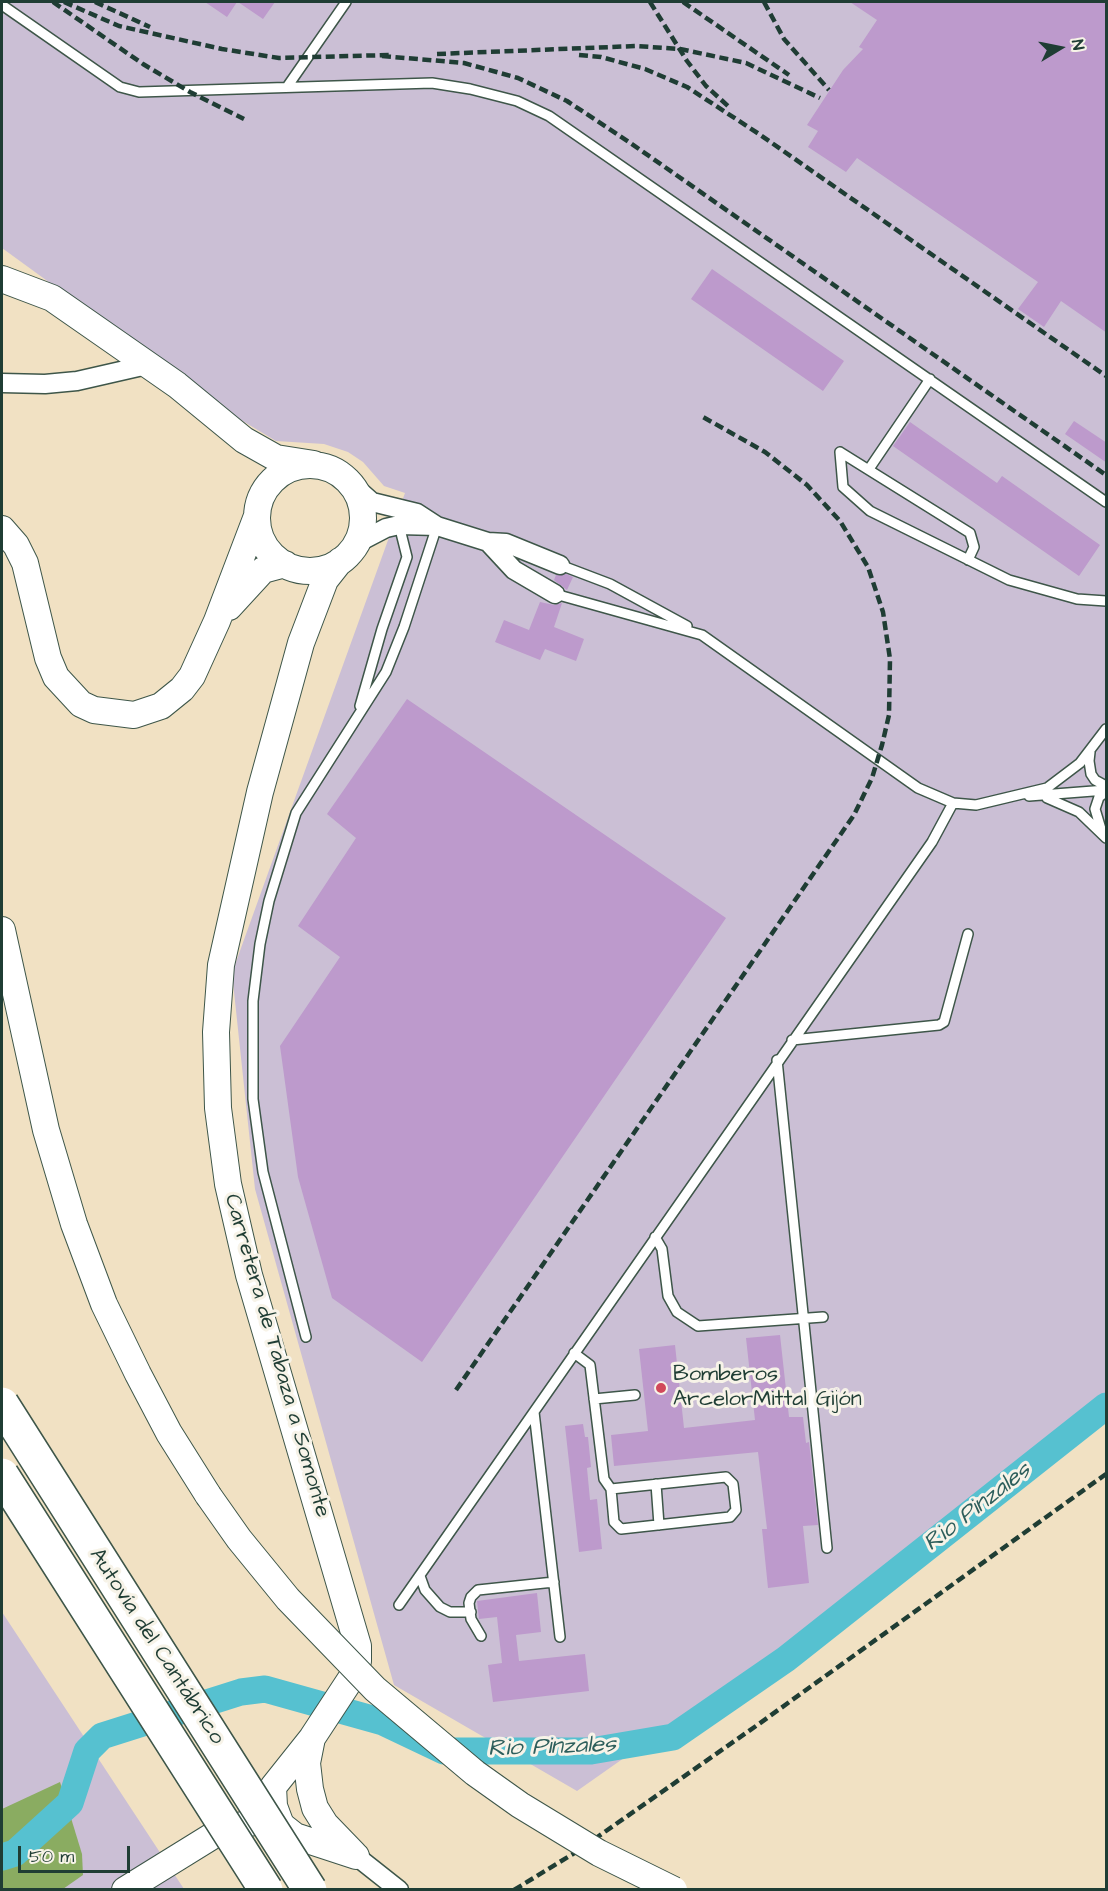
<!DOCTYPE html>
<meta charset="utf-8">
<style>
body{margin:0}
#map{position:relative;width:1108px;height:1891px;overflow:hidden;background:#f1e1c3;font-family:"Architects Daughter",sans-serif}
canvas{display:block}
.frame{position:absolute;inset:0;border:3px solid #1f3d34;pointer-events:none}
.north{position:absolute;left:1030px;top:18px;width:60px;height:60px;-webkit-text-stroke:4px #f7f3e8;paint-order:stroke;rotate:80deg;font-size:16px;font-weight:700;line-height:24px;text-align:center;color:#1f3d34}
.north::after{content:'';display:block;margin:auto;width:21px;height:27px;background:#1f3d34;clip-path:polygon(50% 0,100% 100%,50% 72%,0 100%)}
.scale{position:absolute;left:18px;top:1846px;width:112px;height:27px;box-sizing:border-box;border:3px solid #1f3d34;border-top:0;padding-left:8px;font-size:18px;line-height:21px;white-space:nowrap;color:#1f3d34;-webkit-text-stroke:4px #f7f3e8;paint-order:stroke}
</style>
<div id="map">
<canvas width="1108" height="1891"></canvas>
<div class="frame"></div>
<div class="north">N</div>
<div class="scale">50 m</div>
</div>
<script>
const context = document.querySelector('canvas').getContext('2d');
context.lineJoin = 'round';
function fillPath(path, color) { context.fillStyle = color; context.fill(path, 'evenodd'); }
const toPath = rows => new Path2D(rows.map(r => 'M' + r).join(''));
function strokePath(path, color, width, dash) { context.strokeStyle = color; context.lineWidth = width; context.lineCap = dash ? 'butt' : 'round'; context.setLineDash(dash || []); context.stroke(path); }
function label(font, color, halo, rows, align = 'center') {
  context.font = font + ' "Architects Daughter",sans-serif'; context.lineWidth = 6; context.setLineDash([]); context.textBaseline = 'middle'; context.strokeStyle = halo; context.fillStyle = color; for (const [text, x, y, turn = 0] of rows) {
    context.save(); context.translate(x, y); context.rotate((+turn || 0) * Math.PI / 180); context.textAlign = isNaN(turn) ? turn : align; if (halo) context.strokeText(text, 0, 0); context.fillText(text, 0, 0); context.restore();
  }
}
const industrial = toPath([
 [2,2,1106,2,1106,1419,577,1791,394,1685,255,1189,232,973,405,493,384,486,363,462,348,452,324,444,276,441,226,411,2,248],
 [2,1612,184,1889,2,1889]
]);
const forest = toPath([
 [60,1782,82,1854,83,1875,63,1889,2,1889,2,1809]
]);
const river = toPath([
 [2,1857,15,1853,70,1803,87,1751,102,1736,241,1692,265,1689,383,1722,444,1751,591,1751,673,1737,786,1659,1106,1406]
]);
const building = toPath([
 [205,2,237,2,227,17],
 [238,2,275,2,263,19],
 [850,2,1107,2,1107,333,1061,301,1044,327,1018,309,1038,282,857,158,846,172,808,147,818,131,807,125,843,70,863,49,859,47,877,20],
 [712,269,844,361,823,391,691,299],
 [1074,421,1107,443,1107,463,1065,434],
 [910,422,997,483,1002,476,1100,545,1079,576,893,446],
 [566,574,573,577,567,590,554,580,556,575],
 [540,602,554,605,562,603,554,627,584,639,576,661,545,649,540,660,495,642,504,620,529,630],
 [407,699,726,918,422,1362,332,1298,298,1177,280,1046,340,957,298,926,356,838,327,814],
 [780,1335,789,1417,803,1417,806,1443,809,1442,818,1525,803,1526,809,1583,768,1588,762,1529,767,1529,758,1452,614,1466,611,1435,648,1431,639,1349,675,1345,684,1428,755,1420,746,1338],
 [583,1424,585,1437,588,1437,591,1467,587,1468,590,1500,597,1499,602,1549,579,1552,565,1426],
 [537,1593,541,1632,516,1635,519,1661,585,1654,589,1691,493,1702,488,1665,502,1663,497,1617,479,1619,477,1601]
]);
const lane = toPath([
 [2,5,120,87,139,92,432,83,470,89,517,101,549,116,1106,502],
 [287,87,346,2],
 [840,452,843,487,870,511,1009,580,1077,599,1106,601],
 [840,452,970,533,974,547,968,560],
 [869,469,930,379],
 [560,565,610,584,687,626],
 [555,594,702,635,918,788,953,803,976,805,1047,788,1080,763,1106,729],
 [360,706,382,629,407,557,399,525],
 [1090,752,1089,761,1091,774,1095,780,1106,786],
 [1029,796,1106,790],
 [1047,798,1079,812,1106,838],
 [1101,829,1095,809,1099,797,1106,792],
 [792,1040,939,1025,944,1022,968,934],
 [777,1060,827,1548],
 [655,1237,662,1249,668,1296,677,1312,698,1326,823,1317],
 [306,1337,263,1172,253,1099,253,1001,260,944,269,901,296,813,386,672,404,627,437,526],
 [574,1353,590,1365,604,1479,611,1489,726,1477,733,1484,736,1510,730,1517,621,1529,614,1522,611,1489],
 [594,1399,635,1395],
 [534,1412,560,1637],
 [656,1484,659,1525],
 [420,1576,425,1590,440,1607,450,1612,471,1612],
 [399,1605,932,842,953,803],
 [481,1636,471,1619,469,1603,471,1597,478,1590,554,1582]
]);
const street = toPath([
 [2,383,45,384,77,381,147,365],
 [345,478,372,502,417,513,437,526,399,525,386,528,363,540,351,552],
 [437,526,488,542,514,570,555,594],
 [488,542,506,543,560,565],
 [356,1856,399,1890]
]);
const secondary = toPath([
 [2,279,52,298,177,385,244,440,276,458,314,464],
 '257 518a53 53 0 1 1 106 0a53 53 0 1 1-106 0Z',
 [2,529,16,545,25,563,48,658,56,677,81,704,94,710,134,715,161,706,182,689,192,676,217,621,257,516],
 [340,561,325,580,301,643,260,792,221,965,216,1032,218,1108,228,1184,249,1275,358,1646,358,1661,354,1674,312,1738,273,1787,274,1806,281,1825,295,1836,356,1856],
 [229,607,263,570,285,564],
 [2,930,46,1130,74,1224,104,1304,138,1374,169,1433,208,1495],
 [312,1738,307,1763,310,1789,315,1808,325,1824,354,1854],
 [125,1890,222,1830,254,1822,282,1825]
]);
const rail = toPath([
 [53,2,143,64,190,92,244,119],
 [64,2,119,26,222,49,279,58,389,55],
 [95,2,150,27],
 [650,2,687,61,706,86,728,106],
 [683,2,789,75],
 [764,2,784,39,829,90],
 [437,54,636,46,680,49,746,63,820,98],
 [579,55,601,57,645,69,687,87,759,134,1106,376],
 [382,56,464,63,518,78,567,101,629,142,1106,475],
 [456,1390,854,815,872,778,882,745,889,715,890,659,883,612,868,567,840,521,807,485,765,452,703,417],
 [514,1890,576,1852,756,1726,1106,1474]
]);
const secondaryBridge = toPath([
 [208,1495,239,1539,288,1599,375,1689,475,1773,520,1805,599,1853,674,1890]
]);
const highwayBridge = toPath([
 [2,1404,310,1890],
 [2,1475,266,1890]
]);
const markers = [
 [661,1388,6,"#d1495b"]
];
const streetNames = [
 ["Carretera de Tabaza a Somonte",276,1356,74],
 ["Autovía del Cantábrico",156,1647,57]
];
const poiNames = [
 ["Bomberos",673,1375],
 ["ArcelorMittal Gijón",673,1400]
];
const waterNames = [
 ["Rio Pinzales",978,1508,-38],
 ["Rio Pinzales",552,1748,-2]
];
fillPath(industrial, '#cbbfd5');
fillPath(forest, '#8aac61');
strokePath(river, '#56c1d0', 27);
fillPath(building, '#bd9acc');
strokePath(lane, '#3e5649', 12);
strokePath(street, '#3e5649', 21);
strokePath(secondary, '#3e5649', 28);
strokePath(lane, '#fff', 9);
strokePath(street, '#fff', 18);
strokePath(secondary, '#fff', 26);
strokePath(rail, '#1f3d34', 4.5, [9, 4.5]);
strokePath(secondaryBridge, '#3e5649', 28, []);
strokePath(highwayBridge, '#3e5649', 36, []);
strokePath(secondaryBridge, '#fff', 26);
strokePath(highwayBridge, '#fff', 33);
for (const [x, y, r, color] of markers) { const dot = new Path2D(); dot.arc(x, y, r, 0, 2 * Math.PI); context.fillStyle = color; context.fill(dot); strokePath(dot, '#f7f3e8', 2); }
label('22px', '#1f3d34', '#f7f3e8', streetNames);
label('22px', '#1f3d34', '#f7f3e8', poiNames, 'left');
label('italic 24px', '#2d5e5b', '#f7f3e8', waterNames);
</script>
